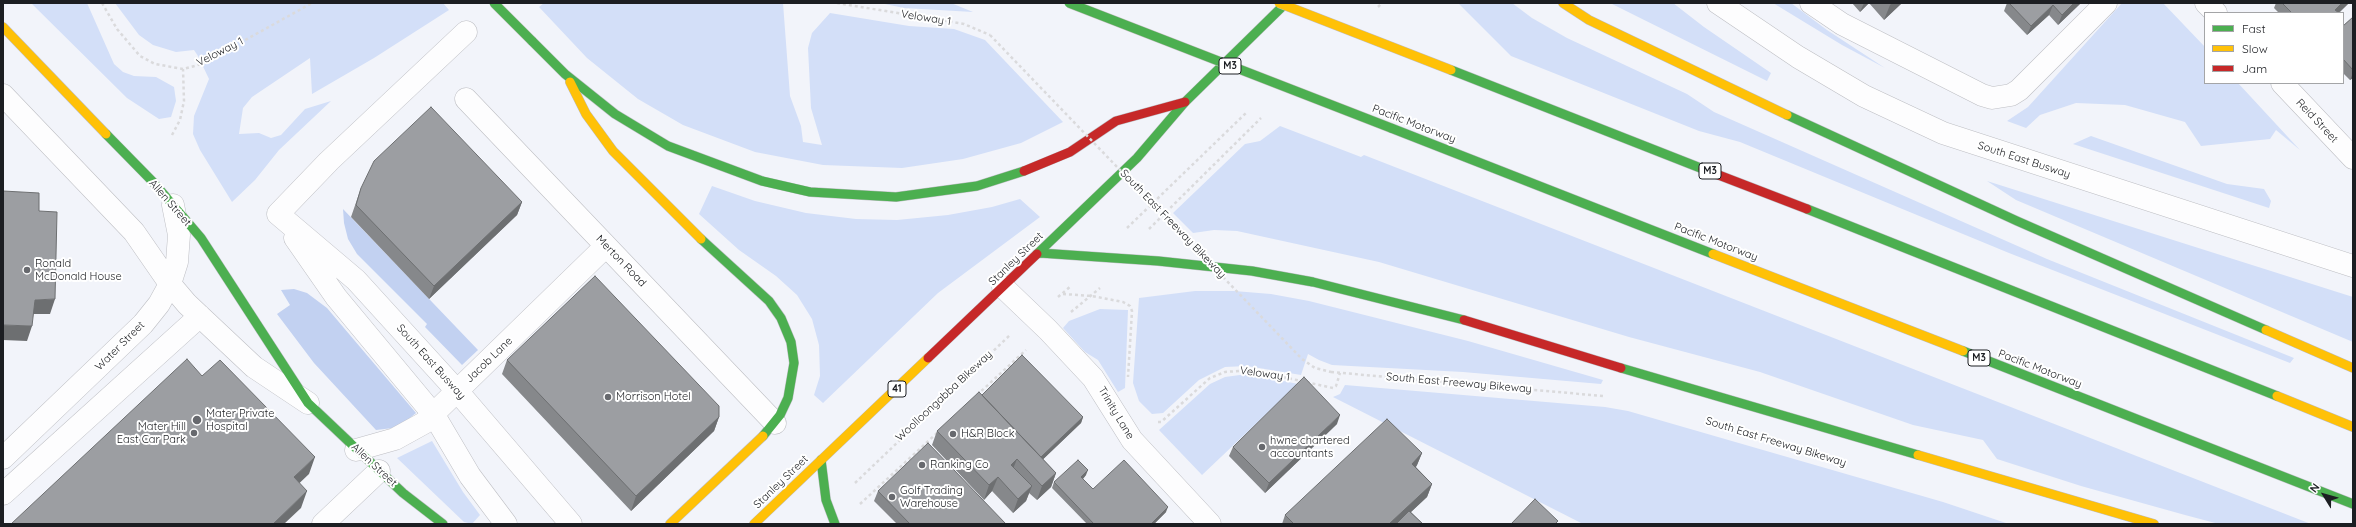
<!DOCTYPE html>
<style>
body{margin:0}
#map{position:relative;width:2356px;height:527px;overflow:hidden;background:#f2f4fa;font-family:Quicksand,sans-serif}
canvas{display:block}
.frame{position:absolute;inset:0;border:4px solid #1c1e22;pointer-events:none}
.legend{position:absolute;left:2204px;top:12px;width:140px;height:72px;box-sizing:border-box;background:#fff;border:1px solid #a4a5a7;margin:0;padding:5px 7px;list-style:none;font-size:12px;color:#1c1e22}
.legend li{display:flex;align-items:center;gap:8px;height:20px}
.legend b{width:20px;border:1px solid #a4a5a7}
.north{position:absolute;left:2304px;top:475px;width:40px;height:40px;-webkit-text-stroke:3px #fff;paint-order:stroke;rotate:307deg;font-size:11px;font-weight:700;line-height:16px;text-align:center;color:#1c1e22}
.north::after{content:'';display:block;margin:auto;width:14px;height:18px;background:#1c1e22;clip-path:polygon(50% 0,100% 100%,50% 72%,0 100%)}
</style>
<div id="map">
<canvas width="2356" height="527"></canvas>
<div class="frame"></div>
<ul class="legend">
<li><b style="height:5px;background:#4caf50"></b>Fast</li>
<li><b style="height:5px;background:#ffc107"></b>Slow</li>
<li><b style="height:5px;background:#c62828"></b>Jam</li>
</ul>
<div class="north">N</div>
</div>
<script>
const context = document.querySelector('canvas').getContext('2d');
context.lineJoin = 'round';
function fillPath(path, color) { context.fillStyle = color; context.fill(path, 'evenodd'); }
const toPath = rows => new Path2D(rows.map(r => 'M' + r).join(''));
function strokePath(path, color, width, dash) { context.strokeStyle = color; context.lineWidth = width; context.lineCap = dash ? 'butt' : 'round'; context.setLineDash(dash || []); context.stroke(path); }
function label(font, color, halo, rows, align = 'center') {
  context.font = font + ' Quicksand,sans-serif'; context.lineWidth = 4; context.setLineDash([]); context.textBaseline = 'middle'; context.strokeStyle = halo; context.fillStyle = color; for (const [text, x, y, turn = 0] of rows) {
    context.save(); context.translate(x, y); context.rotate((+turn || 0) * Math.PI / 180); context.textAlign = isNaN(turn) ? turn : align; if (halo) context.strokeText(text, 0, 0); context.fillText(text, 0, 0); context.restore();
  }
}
const green = toPath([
 [31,3,87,3,114,64,123,72,134,76,156,77,174,87,176,101,171,117,159,119,127,98],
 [115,3,443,3,449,10,374,58,312,94,310,58,252,97,243,108,239,134,259,133,271,138,281,135,305,109,331,101,279,150,255,180,232,202,200,150,193,134,194,116,209,79,198,56,194,50,176,52,153,45,139,35],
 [544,3,783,3,790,96,801,126,803,142,822,145,811,108,808,48,812,33,830,13,909,26,954,29,985,40,1063,122,1021,143,963,159,902,168,823,165,755,152,683,125,638,99,587,58,539,7],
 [880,3,951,3,973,12,904,8],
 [1458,3,1512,3,1532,18,1567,38,1687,94,1714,112,2047,259,2294,358,2290,363,2009,253,1740,142,1699,131,1511,56],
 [1610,3,1673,3,1704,27,1771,73,1767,81],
 [1773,3,1791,3,1827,30,1885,68,1842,45],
 [2122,3,2163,3,2205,47,2205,83,2238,83,2300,150,2276,130,2270,139,2201,146,2185,122,2125,105,2076,103,2040,115,2026,128,2007,121,2028,107],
 [1280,126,1361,157,1364,155,2311,524,2219,524,2185,515,2081,486,1997,459,1983,440,1913,425,1760,372,1629,337,1379,262,1237,231,1214,230,1193,233,1173,213,1245,144,1260,141],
 [2091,136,2227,184,2264,189,2271,201,2269,208,2073,144],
 [1987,181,2353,297,2353,342,2016,200],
 [712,186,755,201,806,213,856,219,897,220,948,215,992,207,1020,199,1040,217,938,293,823,403,814,395,820,376,819,345,812,319,797,295,776,276,739,250,699,214],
 [1195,291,1234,291,1271,294,1309,301,1468,341,1603,380,1601,384,1463,372,1332,365,1319,360,1308,354,1301,375,1247,366,1225,367,1199,380,1163,413,1152,414,1139,401,1133,383,1139,298],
 [1100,309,1128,310,1125,388,1118,392,1098,360,1085,352,1063,328,1069,321],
 [1240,375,1255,375,1298,384,1202,475,1159,430,1210,384,1225,377],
 [1345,385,1605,407,1628,411,1943,502,2009,524,1583,524,1333,397,1340,394],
 [432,441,463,492,480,515,472,524,464,522,397,458]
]);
const forest = toPath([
 [343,209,478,350,462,365,425,327,427,324,357,254,348,239,344,223],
 [294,289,307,293,327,308,416,413,405,422,393,428,376,430,314,363,277,314,290,305,281,290]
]);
const path = toPath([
 [102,3,117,29,140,56,155,64,183,69,202,64,312,3],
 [837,3,964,24,990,35],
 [1378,7,1382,3],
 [172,135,180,120,184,101,183,69],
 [1127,228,1246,113],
 [1149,229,1261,118],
 [1063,294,1092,296,1123,302,1130,306,1132,311,1128,377],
 [1058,297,1071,286],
 [1071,312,1100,288],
 [1331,372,1603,396],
 [977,395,1026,350],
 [1158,422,1161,422,1210,378,1225,372,1251,370,1333,388,1336,386,1340,373],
 [855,483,1010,335],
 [860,504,937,433]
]);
const lane = toPath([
 [1718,3,1798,57,1864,96,1943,133,2353,266],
 [1811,3,1842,24,1982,95,1992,98,2011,95,2019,90,2106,3],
 [466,99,775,423],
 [278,214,356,280,458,392,571,524],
 [278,214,329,161,466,32],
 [295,238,336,297,434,415,470,476,506,524],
 [356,450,395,439,424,423,606,246],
 [323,524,379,471]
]);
const street = toPath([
 [2206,3,2216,13],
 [2282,83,2353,158],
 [3,95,134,232,170,284,187,304,254,367,308,403],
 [1003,287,1048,330,1093,378,1132,440,1210,524],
 [3,458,143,324,159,304,170,284,177,262,179,235,173,205],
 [3,494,200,316]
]);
const fast = toPath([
 [532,41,565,74,615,114,668,146,762,181,810,192,896,197,977,186,1024,171],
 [1451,70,1703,169],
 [1787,115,2017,221,2266,330],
 [1391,128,1713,254],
 [106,134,154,183,201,238,308,403,403,493,443,524],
 [1807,209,2277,396],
 [701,239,769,301,781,318,791,342,794,363,788,398,780,415,763,436],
 [1040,253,1158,261,1252,271,1313,282,1464,320],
 [1037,254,1137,158,1185,102,1286,3],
 [1963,351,2353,504],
 [1621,368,1918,455],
 [821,460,826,500,835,524]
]);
const slow = toPath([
 [1563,3,1589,20,1787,115],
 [3,27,106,134],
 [570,82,586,114,613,151,701,239],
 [1713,254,1963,351],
 [2266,330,2353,368],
 [2277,396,2353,427],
 [1918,455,2154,524],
 [670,524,763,436],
 [754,524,928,358]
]);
const jam = toPath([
 [1703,169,1807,209],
 [1024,171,1070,152,1116,121,1185,102],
 [1464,320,1621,368],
 [928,358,1037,254]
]);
const pathBridge = toPath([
 [990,35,1302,359,1315,368,1331,372]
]);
const fastBridge = toPath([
 [494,3,532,41],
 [1069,3,1391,128]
]);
const slowBridge = toPath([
 [1279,3,1451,70]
]);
const wall = toPath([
 [1852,3,1902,3,1884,20,1869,3,1860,12],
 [2007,3,2081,3,2058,25,2049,15,2027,35,2004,11],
 [2276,3,2349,3,2339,13,2279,13,2274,8],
 [2353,17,2353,78,2350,80,2343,73,2343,26],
 [361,188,522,202,517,215,429,299,351,217],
 [507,360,719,417,714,431,631,511,502,374],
 [982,395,1083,417,1081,423,1043,459,1056,473,1051,487,1037,500,1029,493,1026,501,1013,513,992,491,984,500,932,445,937,431],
 [1337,424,1265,493,1229,456,1233,447],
 [1422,453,1417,465,1416,467,1432,484,1427,497,1411,512,1423,524,1282,524,1285,515],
 [1086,475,1083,479,1093,489,1166,512,1154,524,1087,524,1052,488,1054,482],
 [878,491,1006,524,897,524,874,501]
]);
const shadedWall = toPath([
 [1864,3,1869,3,1860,12],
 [1892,3,1902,3,1884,20,1890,5],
 [2074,3,2081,3,2058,25,2062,15],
 [2342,3,2349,3,2338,13,2335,10],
 [2053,5,2049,15,2027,35,2031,26],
 [2353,73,2353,78,2350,80],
 [522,202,517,215,429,299,434,286],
 [55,299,50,314,30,314,35,300],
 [3,325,32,326,27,341,3,340],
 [1340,415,1337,424,1265,493,1269,483],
 [719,417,714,431,631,511,636,496],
 [1083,417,1081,423,1033,469,1035,463],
 [1422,453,1417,465,1408,477,1412,464],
 [315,457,309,474,288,494,294,477],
 [1017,459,1011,474,1011,465],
 [1088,470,1086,475,1080,482,1081,477],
 [1056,473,1051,487,1037,500,1042,486],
 [998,477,992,491,984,500,989,485],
 [1432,484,1427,497,1398,524,1389,524],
 [1032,486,1026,501,1013,513,1018,499],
 [307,491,301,508,284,524,273,524],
 [1168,507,1166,512,1154,524,1151,524]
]);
const building = toPath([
 [2009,3,2074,3,2062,15,2053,5,2031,26,2009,3],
 [2282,3,2342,3,2335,10,2339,13,2292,13,2282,3],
 [2353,17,2353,70,2343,59,2343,26,2353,17],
 [431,107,522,202,434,286,356,205,361,188,374,161,431,107],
 [3,191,39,193,39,211,57,212,55,299,35,300,32,326,3,325,3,191],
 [595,276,719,406,719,417,636,496,507,360,595,276],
 [1022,355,1083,417,1041,457,982,395,1022,355],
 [187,359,202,376,220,360,315,457,294,477,307,491,273,524,11,524,187,359],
 [1304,377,1340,415,1269,483,1233,447,1304,377],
 [979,392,1056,473,1042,486,1017,459,1011,465,1032,486,1018,499,998,477,989,485,937,431,979,392],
 [1387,419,1422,453,1412,464,1432,484,1389,524,1294,524,1285,515,1387,419],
 [928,443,1006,524,910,524,878,491,928,443],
 [1078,460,1088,470,1081,477,1093,489,1124,460,1168,507,1151,524,1094,524,1054,482,1078,460],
 [1535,499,1558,521,1555,524,1511,524,1535,499],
 [1409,511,1423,524,1396,524,1409,511]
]);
const markers = [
 [27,270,4,"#67696e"],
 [608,397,4,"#67696e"],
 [197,420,5,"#67696e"],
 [194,433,4,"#67696e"],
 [953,434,4,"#67696e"],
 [1262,447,4,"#67696e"],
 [922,465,4,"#67696e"],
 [892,497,4,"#67696e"]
];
const shields = [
 [1230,66,22],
 [1710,171,22],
 [1979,358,22],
 [897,389,18]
];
const shieldNames = [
 ["M3",1230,66],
 ["M3",1710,171],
 ["M3",1979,358],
 ["41",897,389]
];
const streetNames = [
 ["Veloway 1",926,18,9],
 ["Veloway 1",220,52,-27],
 ["Reid Street",2317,121,47],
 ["Pacific Motorway",1414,124,21],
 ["South East Busway",2024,160,18],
 ["Allen Street",170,203,49],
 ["South East Freeway Bikeway",1173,224,46],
 ["Pacific Motorway",1716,242,21],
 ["Stanley Street",1016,259,-44],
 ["Merton Road",621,261,46],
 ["Water Street",120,346,-45],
 ["Jacob Lane",489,360,-44],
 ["South East Busway",431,362,48],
 ["Pacific Motorway",2040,369,21],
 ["Veloway 1",1265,374,8],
 ["South East Freeway Bikeway",1459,383,5],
 ["Woolloongabba Bikeway",944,396,-43],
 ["Trinity Lane",1116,413,59],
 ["South East Freeway Bikeway",1776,442,17],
 ["Allen Street",374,465,43],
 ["Stanley Street",781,482,-44]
];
const poiNames = [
 ["Ronald",35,264],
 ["McDonald House",35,277],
 ["Morrison Hotel",616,397],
 ["Mater Private",206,414],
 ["Hospital",206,427],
 ["Mater Hill",186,427,"right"],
 ["East Car Park",186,440,"right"],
 ["H&R Block",961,434],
 ["hwne chartered",1270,441],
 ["accountants",1270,454],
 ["Ranking Co",930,465],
 ["Golf Trading",900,491],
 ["Warehouse",900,504]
];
fillPath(green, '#d3dff8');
fillPath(forest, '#c2d1f1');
strokePath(lane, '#bdbec3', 23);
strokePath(street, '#bdbec3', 23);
strokePath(fast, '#bdbec3', 10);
strokePath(slow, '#bdbec3', 10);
strokePath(jam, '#bdbec3', 10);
strokePath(path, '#dadadc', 2.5, [3, 3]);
strokePath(lane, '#fdfdfe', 22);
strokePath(street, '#fdfdfe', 22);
strokePath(fast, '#4caf50', 9);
strokePath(slow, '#ffc107', 9);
strokePath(jam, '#c62828', 9);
strokePath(fastBridge, '#c3bfbf', 10, []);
strokePath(slowBridge, '#c3bfbf', 10, []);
strokePath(pathBridge, '#dadadc', 2.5, [3, 3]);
strokePath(fastBridge, '#4caf50', 9);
strokePath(slowBridge, '#ffc107', 9);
fillPath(wall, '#86888b');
fillPath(shadedWall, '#6d6f71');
fillPath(building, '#9c9ea2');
strokePath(building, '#6d6f71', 1);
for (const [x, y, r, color] of markers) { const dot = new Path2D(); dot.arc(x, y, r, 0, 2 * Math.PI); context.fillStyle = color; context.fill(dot); strokePath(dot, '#fff', 1.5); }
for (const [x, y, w] of shields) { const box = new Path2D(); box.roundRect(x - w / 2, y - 8, w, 16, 3); context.fillStyle = '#fff'; context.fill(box); strokePath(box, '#1c1e22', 1); }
label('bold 10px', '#1c1e22', null, shieldNames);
label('11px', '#1c1e22', '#fff', streetNames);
label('11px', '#1c1e22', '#fff', poiNames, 'left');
</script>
